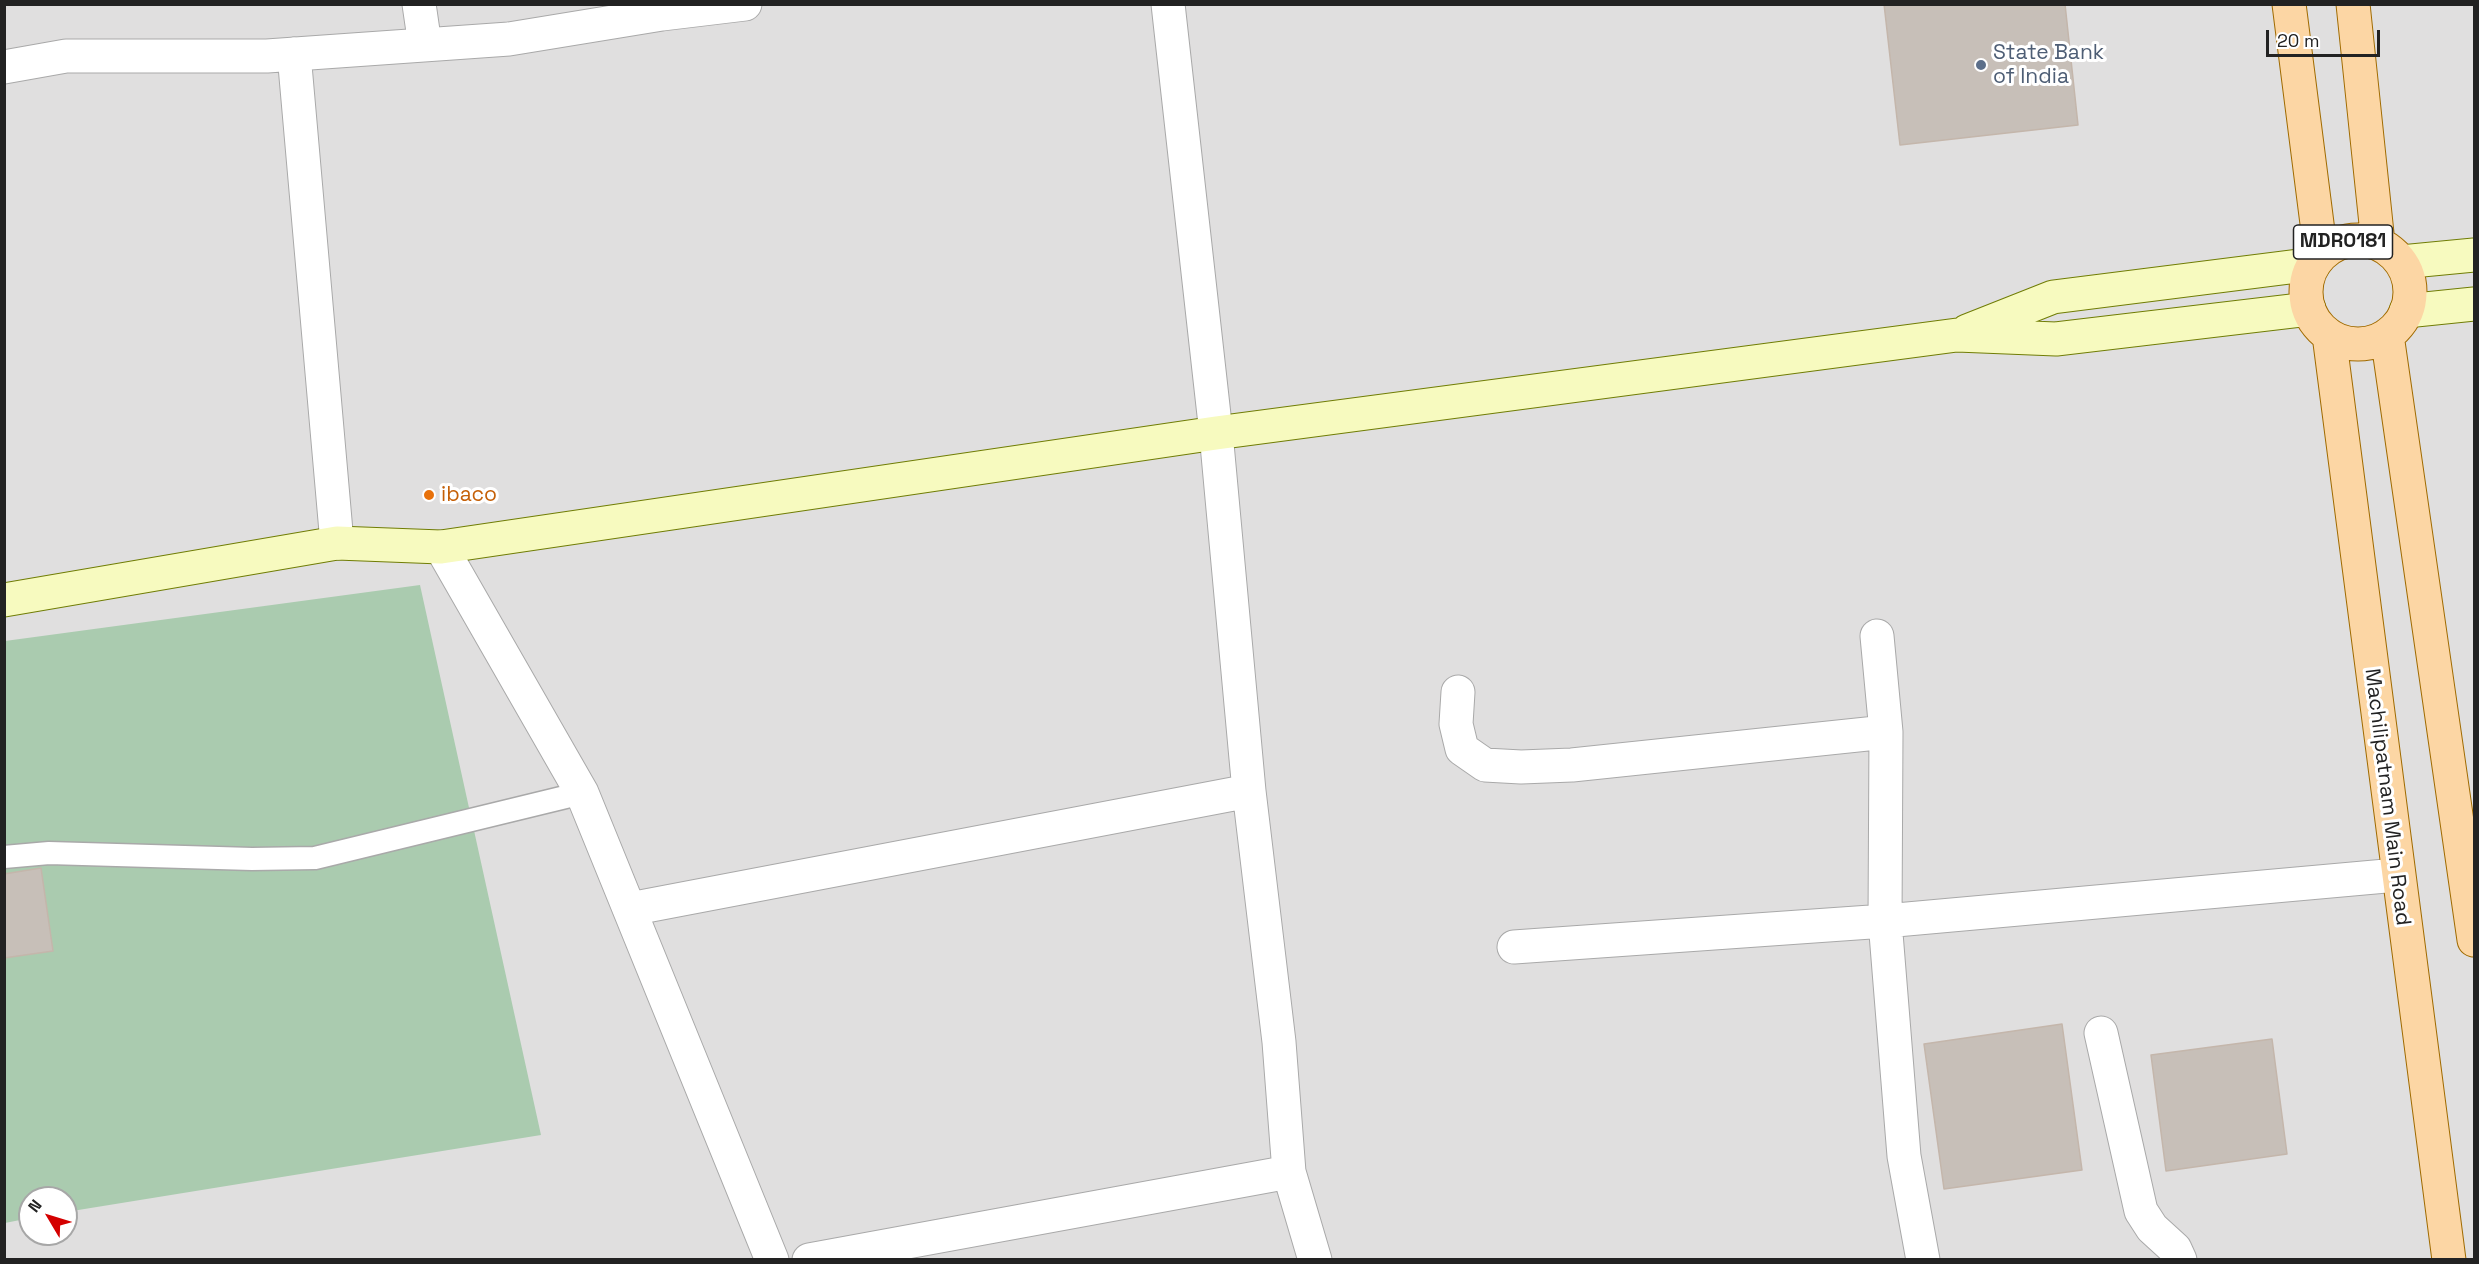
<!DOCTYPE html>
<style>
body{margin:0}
#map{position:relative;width:2479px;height:1264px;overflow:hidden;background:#f2efe9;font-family:"Space Grotesk",sans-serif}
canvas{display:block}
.frame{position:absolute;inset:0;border:6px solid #222;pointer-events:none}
.north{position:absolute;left:18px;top:1186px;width:60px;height:60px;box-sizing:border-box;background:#fff;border:2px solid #a7a7a7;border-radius:50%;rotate:308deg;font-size:16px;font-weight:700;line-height:24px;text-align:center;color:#222}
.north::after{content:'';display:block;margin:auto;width:21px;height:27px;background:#d40000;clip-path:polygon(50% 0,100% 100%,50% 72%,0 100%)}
.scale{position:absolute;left:2266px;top:30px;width:114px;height:27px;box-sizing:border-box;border:3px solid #222;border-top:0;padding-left:8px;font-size:18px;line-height:21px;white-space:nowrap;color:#222;-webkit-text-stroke:4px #fff;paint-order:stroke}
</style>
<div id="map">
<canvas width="2479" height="1264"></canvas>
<div class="frame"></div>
<div class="north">N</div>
<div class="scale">20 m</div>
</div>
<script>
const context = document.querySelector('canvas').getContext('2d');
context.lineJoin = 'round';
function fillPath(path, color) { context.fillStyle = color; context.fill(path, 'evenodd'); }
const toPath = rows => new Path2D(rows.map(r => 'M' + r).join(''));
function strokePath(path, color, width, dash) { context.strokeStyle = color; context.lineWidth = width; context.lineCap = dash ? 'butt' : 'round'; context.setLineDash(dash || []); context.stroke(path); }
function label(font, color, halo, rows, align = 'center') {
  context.font = font + ' "Space Grotesk",sans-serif'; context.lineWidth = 6; context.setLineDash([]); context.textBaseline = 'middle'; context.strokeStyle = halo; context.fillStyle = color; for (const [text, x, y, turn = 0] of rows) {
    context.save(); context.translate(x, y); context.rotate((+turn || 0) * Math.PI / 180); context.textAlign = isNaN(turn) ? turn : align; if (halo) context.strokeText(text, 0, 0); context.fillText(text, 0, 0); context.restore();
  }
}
const residential = toPath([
 [5,5,2474,5,2474,1259,5,1260],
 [30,1198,66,1198,66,1234,30,1234]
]);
const cemetery = toPath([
 [420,585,541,1135,66,1212,66,1198,30,1198,30,1218,5,1223,5,641]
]);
const building = toPath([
 [1884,4,2065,4,2078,125,1900,145,1884,4],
 [41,868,53,951,4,958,4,874,41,868],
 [2062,1024,2082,1170,1944,1189,1924,1044,2062,1024],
 [2272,1039,2287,1154,2166,1171,2151,1055,2272,1039]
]);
const service = toPath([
 [4,857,49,853,252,859,315,858,582,793]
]);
const minor = toPath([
 [419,4,425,45],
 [294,54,337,543],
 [4,67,66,56,267,56,509,39,662,14,745,4],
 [1216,433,1249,791],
 [441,547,582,793,772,1260],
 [1877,636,1886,732,1885,921,1904,1156,1923,1260],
 [1458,692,1456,724,1462,749,1485,765,1521,767,1572,765,1886,732],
 [630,909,1249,791,1279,1042,1289,1172,1315,1260],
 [1514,947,1885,921,2397,875],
 [2101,1033,2141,1211,2152,1228,2175,1249,2180,1260],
 [809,1260,1289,1172]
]);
const tertiary = toPath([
 [1168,4,1216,433]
]);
const secondary = toPath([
 [2401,262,2474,255],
 [2406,311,2474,304],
 [1967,331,2053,297,2314,264],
 [4,600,337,543,441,547,1216,433,1957,335,2056,339,2309,309]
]);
const primary = toPath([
 [2289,4,2321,255],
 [2353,4,2378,243],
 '2306 292a52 52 0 1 1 104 0a52 52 0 1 1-104 0Z',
 [2329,335,2449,1260],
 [2387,335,2474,940]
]);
const markers = [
 [1981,65,6,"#5c6f8a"],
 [429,495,6,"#e8710a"]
];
const shields = [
 [2343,242,99]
];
const shieldNames = [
 ["MDR0181",2343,242]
];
const serviceNames = [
 ["State Bank",1993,53],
 ["of India",1993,77]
];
const foodNames = [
 ["ibaco",441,495]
];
const streetNames = [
 ["Machilipatnam Main Road",2387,797,83]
];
fillPath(residential, '#e0dfdf');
fillPath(cemetery, '#aacbaf');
fillPath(building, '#c7bfb8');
strokePath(building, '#c4b6ab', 1.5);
strokePath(service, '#a9a9a9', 25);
strokePath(minor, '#a9a9a9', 35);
strokePath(tertiary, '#a9a9a9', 35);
strokePath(secondary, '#707d05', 35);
strokePath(primary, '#a06b00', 35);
strokePath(service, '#fff', 22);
strokePath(minor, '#fff', 33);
strokePath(tertiary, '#fff', 33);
strokePath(secondary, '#f7fabf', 33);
strokePath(primary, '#fcd6a4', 33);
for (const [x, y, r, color] of markers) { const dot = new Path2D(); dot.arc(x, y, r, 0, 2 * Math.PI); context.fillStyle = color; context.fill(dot); strokePath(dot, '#fff', 2); }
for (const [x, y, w] of shields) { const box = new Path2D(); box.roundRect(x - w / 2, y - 17, w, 34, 4.5); context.fillStyle = '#fff'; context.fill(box); strokePath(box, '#222', 1.5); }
label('bold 20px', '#222', null, shieldNames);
label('21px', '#4e5e75', '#fff', serviceNames, 'left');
label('21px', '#c56008', '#fff', foodNames, 'left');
label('21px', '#222', '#fff', streetNames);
</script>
